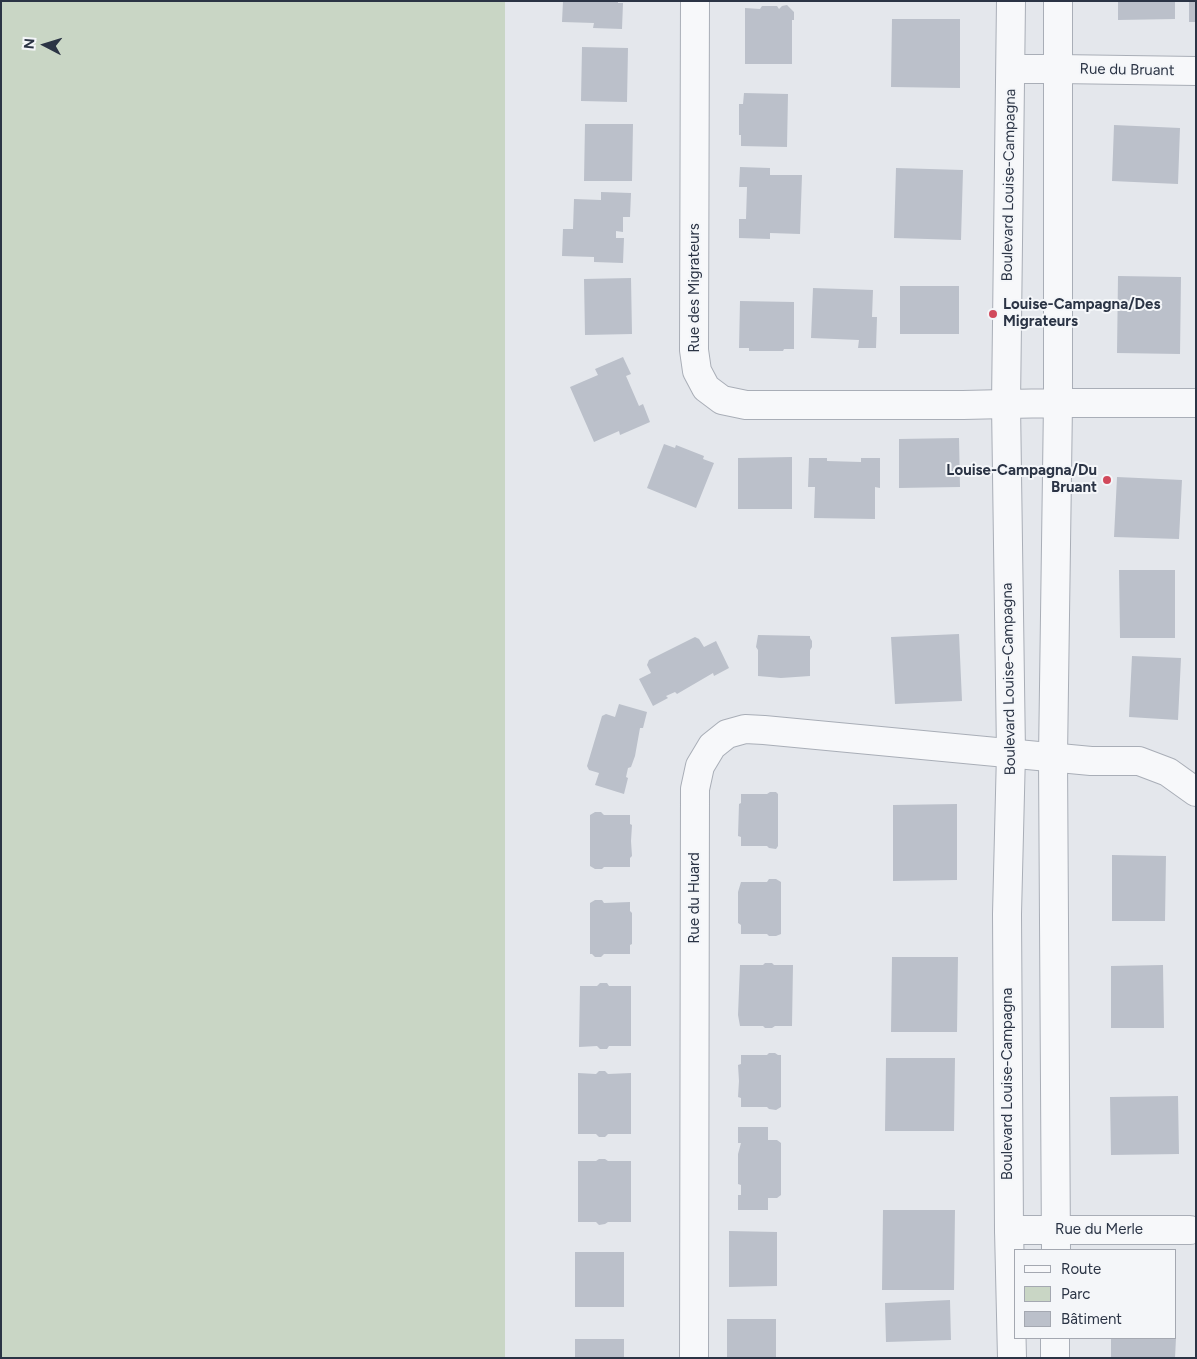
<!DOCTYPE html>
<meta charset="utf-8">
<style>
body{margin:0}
#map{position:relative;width:1197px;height:1359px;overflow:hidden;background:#e4e7ec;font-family:Figtree,sans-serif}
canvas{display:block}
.frame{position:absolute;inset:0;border:2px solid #2b3445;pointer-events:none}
.legend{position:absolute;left:1014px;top:1249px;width:162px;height:90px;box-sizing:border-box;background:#f4f6f9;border:1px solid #a4a8b1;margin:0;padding:6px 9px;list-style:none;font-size:15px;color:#2b3445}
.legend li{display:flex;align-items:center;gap:10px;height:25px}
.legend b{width:25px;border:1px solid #a4a8b1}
.north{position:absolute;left:20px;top:20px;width:50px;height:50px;-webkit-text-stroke:4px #f4f6f9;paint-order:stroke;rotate:275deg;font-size:14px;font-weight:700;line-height:20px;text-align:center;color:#2b3445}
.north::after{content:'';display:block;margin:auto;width:18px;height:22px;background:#2b3445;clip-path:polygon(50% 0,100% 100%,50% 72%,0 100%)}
</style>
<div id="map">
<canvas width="1197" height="1359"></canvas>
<div class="frame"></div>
<ul class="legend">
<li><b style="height:6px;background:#f7f8fa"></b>Route</li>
<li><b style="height:14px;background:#c9d6c5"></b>Parc</li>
<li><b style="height:14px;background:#bbc0ca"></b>Bâtiment</li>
</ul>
<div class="north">N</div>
</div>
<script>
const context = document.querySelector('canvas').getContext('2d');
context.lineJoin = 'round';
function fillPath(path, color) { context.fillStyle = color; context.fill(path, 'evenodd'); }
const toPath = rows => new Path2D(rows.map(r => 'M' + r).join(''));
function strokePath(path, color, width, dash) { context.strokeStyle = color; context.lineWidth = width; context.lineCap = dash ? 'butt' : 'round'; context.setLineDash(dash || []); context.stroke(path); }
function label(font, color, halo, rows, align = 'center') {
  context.font = font + ' Figtree,sans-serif'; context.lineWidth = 4; context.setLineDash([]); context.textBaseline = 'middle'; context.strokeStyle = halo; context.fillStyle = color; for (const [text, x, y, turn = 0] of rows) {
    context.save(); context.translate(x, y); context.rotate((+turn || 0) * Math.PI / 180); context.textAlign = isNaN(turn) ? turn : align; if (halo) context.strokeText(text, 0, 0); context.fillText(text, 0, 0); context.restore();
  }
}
const green = toPath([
 [1,1,505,1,505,1358,1,1358]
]);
const building = toPath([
 [563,1,618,1,618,3,623,3,622,29,593,28,594,23,562,22],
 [1118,1,1175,1,1175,19,1118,20],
 [1189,1,1196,1,1196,22,1189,22],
 [787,5,794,12,794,20,792,20,792,64,745,64,745,8,760,9,762,6,777,6,779,9,782,6],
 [892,19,960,19,960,88,891,87],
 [582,47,628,48,627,102,581,101],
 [744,93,788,94,787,147,741,146,741,135,739,135,739,104,743,104],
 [585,124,633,124,632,181,584,181],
 [1114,125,1180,128,1178,184,1112,181],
 [740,167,770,168,770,175,802,175,800,234,770,233,770,239,739,238,739,219,746,219,747,187,739,187],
 [896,168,963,170,961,240,894,238],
 [601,192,631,193,630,217,623,217,623,232,616,231,616,238,624,238,623,263,594,262,594,257,562,256,563,229,573,229,574,199,601,200],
 [1118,276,1181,277,1180,354,1117,353],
 [631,278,632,334,585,335,584,279],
 [900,286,959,286,959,334,900,334],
 [813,288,873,290,872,317,877,317,876,348,858,348,859,340,811,338],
 [740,301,794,302,794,349,784,349,783,351,749,351,749,348,739,348],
 [623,357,631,374,626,376,639,406,643,404,650,422,620,435,619,431,594,442,570,387,598,375,595,369],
 [959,438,960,487,899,488,899,439],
 [664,444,675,448,676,445,704,456,703,459,714,463,696,508,647,488],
 [792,457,792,509,738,509,738,458],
 [809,458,827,458,827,461,861,462,861,458,880,458,880,488,875,487,875,519,814,518,815,487,808,487],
 [1117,477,1182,480,1179,539,1114,537],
 [1119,570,1175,570,1175,638,1120,638],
 [959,634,962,701,895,704,891,637],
 [758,635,810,636,810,638,812,641,812,647,810,650,810,676,781,678,758,676,758,650,756,647],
 [695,637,699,639,704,647,716,641,729,668,714,676,713,673,677,694,675,692,666,696,668,698,653,706,639,679,651,673,647,665,649,660],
 [1132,656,1181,658,1178,720,1129,717],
 [619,704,647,712,643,728,640,728,635,756,631,767,628,768,626,777,628,778,624,794,595,785,599,773,589,770,587,766,602,716,606,714,615,717],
 [770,792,776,792,778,794,778,846,776,849,769,848,767,846,741,846,741,837,738,836,739,804,741,803,741,794,767,794],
 [957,804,957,880,893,881,893,805],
 [595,812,601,812,604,815,630,815,630,824,632,825,631,841,632,856,630,858,630,867,604,867,602,869,595,869,590,866,590,815],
 [1112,855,1166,856,1165,921,1112,921],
 [769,879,776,879,781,882,781,934,776,936,769,936,767,934,741,934,741,925,738,923,738,892,741,882,767,882],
 [595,900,602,900,604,903,630,902,630,911,632,913,632,944,630,945,630,954,604,954,601,957,595,957,592,954,590,954,590,903],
 [892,957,958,957,957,1032,891,1032],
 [765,963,772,963,774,965,793,965,792,1026,775,1026,772,1028,765,1028,763,1026,740,1026,738,1015,740,965,763,965],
 [1163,965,1164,1028,1111,1028,1111,966],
 [600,983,607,983,609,986,631,986,631,1046,609,1046,607,1049,600,1049,597,1046,579,1047,580,986,597,986],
 [769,1053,775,1053,778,1055,781,1055,781,1107,776,1110,769,1109,767,1107,741,1107,741,1098,738,1097,739,1081,738,1065,741,1064,741,1055,767,1055],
 [886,1058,955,1058,954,1131,885,1131],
 [599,1071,605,1071,608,1074,631,1073,631,1134,608,1134,605,1137,599,1137,596,1134,578,1134,578,1073,596,1074],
 [1178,1096,1179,1154,1111,1155,1110,1097],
 [738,1127,768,1127,768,1140,777,1140,781,1143,781,1195,777,1198,768,1198,768,1210,738,1210,738,1195,741,1195,741,1185,738,1184,738,1154,741,1143,738,1143],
 [599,1159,605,1159,608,1161,631,1161,631,1222,608,1222,605,1224,599,1225,596,1222,578,1222,578,1161,596,1161],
 [883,1210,955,1210,954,1290,882,1290],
 [729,1231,777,1232,777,1286,729,1287],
 [575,1252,624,1252,624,1307,575,1307],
 [950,1300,951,1340,886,1342,885,1303],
 [727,1319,776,1319,776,1358,727,1358],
 [1111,1338,1176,1338,1175,1358,1111,1358],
 [575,1339,624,1339,624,1358,575,1358]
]);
const minor = toPath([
 [695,1,694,350,697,371,706,388,722,400,746,405,963,405,1006,404],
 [1058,69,1196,71],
 [1058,403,1196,403],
 [1009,1230,1190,1230],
 [694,1358,695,789,700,766,712,746,727,734,745,729,764,730,1091,761,1139,761,1168,772,1196,792]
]);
const tertiary = toPath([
 [1011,1,1006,404,1011,753,1007,914,1009,1230,1012,1358],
 [1011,69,1058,69],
 [1006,404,1058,403],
 [1056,1250,1053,757,1058,403,1058,1],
 [1055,1358,1055,1338]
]);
const markers = [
 [993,314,5,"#d1495b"],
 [1107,480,5,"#d1495b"]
];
const streetNames = [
 ["Rue du Bruant",1127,70,1],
 ["Boulevard Louise-Campagna",1009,185,-89],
 ["Rue des Migrateurs",695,288,-90],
 ["Boulevard Louise-Campagna",1009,679,-91],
 ["Rue du Huard",695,898,-90],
 ["Boulevard Louise-Campagna",1008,1084,-90],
 ["Rue du Merle",1099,1230]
];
const poiNames = [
 ["Louise-Campagna/Des",1003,305],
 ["Migrateurs",1003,322],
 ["Louise-Campagna/Du",1097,471,"right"],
 ["Bruant",1097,488,"right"]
];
fillPath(green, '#c9d6c5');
fillPath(building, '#bbc0ca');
strokePath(minor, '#a9aeb7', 30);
strokePath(tertiary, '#a9aeb7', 30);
strokePath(minor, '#f7f8fa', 28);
strokePath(tertiary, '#f7f8fa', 28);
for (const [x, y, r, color] of markers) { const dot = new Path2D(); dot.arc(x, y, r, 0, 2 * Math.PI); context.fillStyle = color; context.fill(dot); strokePath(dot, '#f4f6f9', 2); }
label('15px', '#2b3445', '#f4f6f9', streetNames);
label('bold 15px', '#2b3445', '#f4f6f9', poiNames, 'left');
</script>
